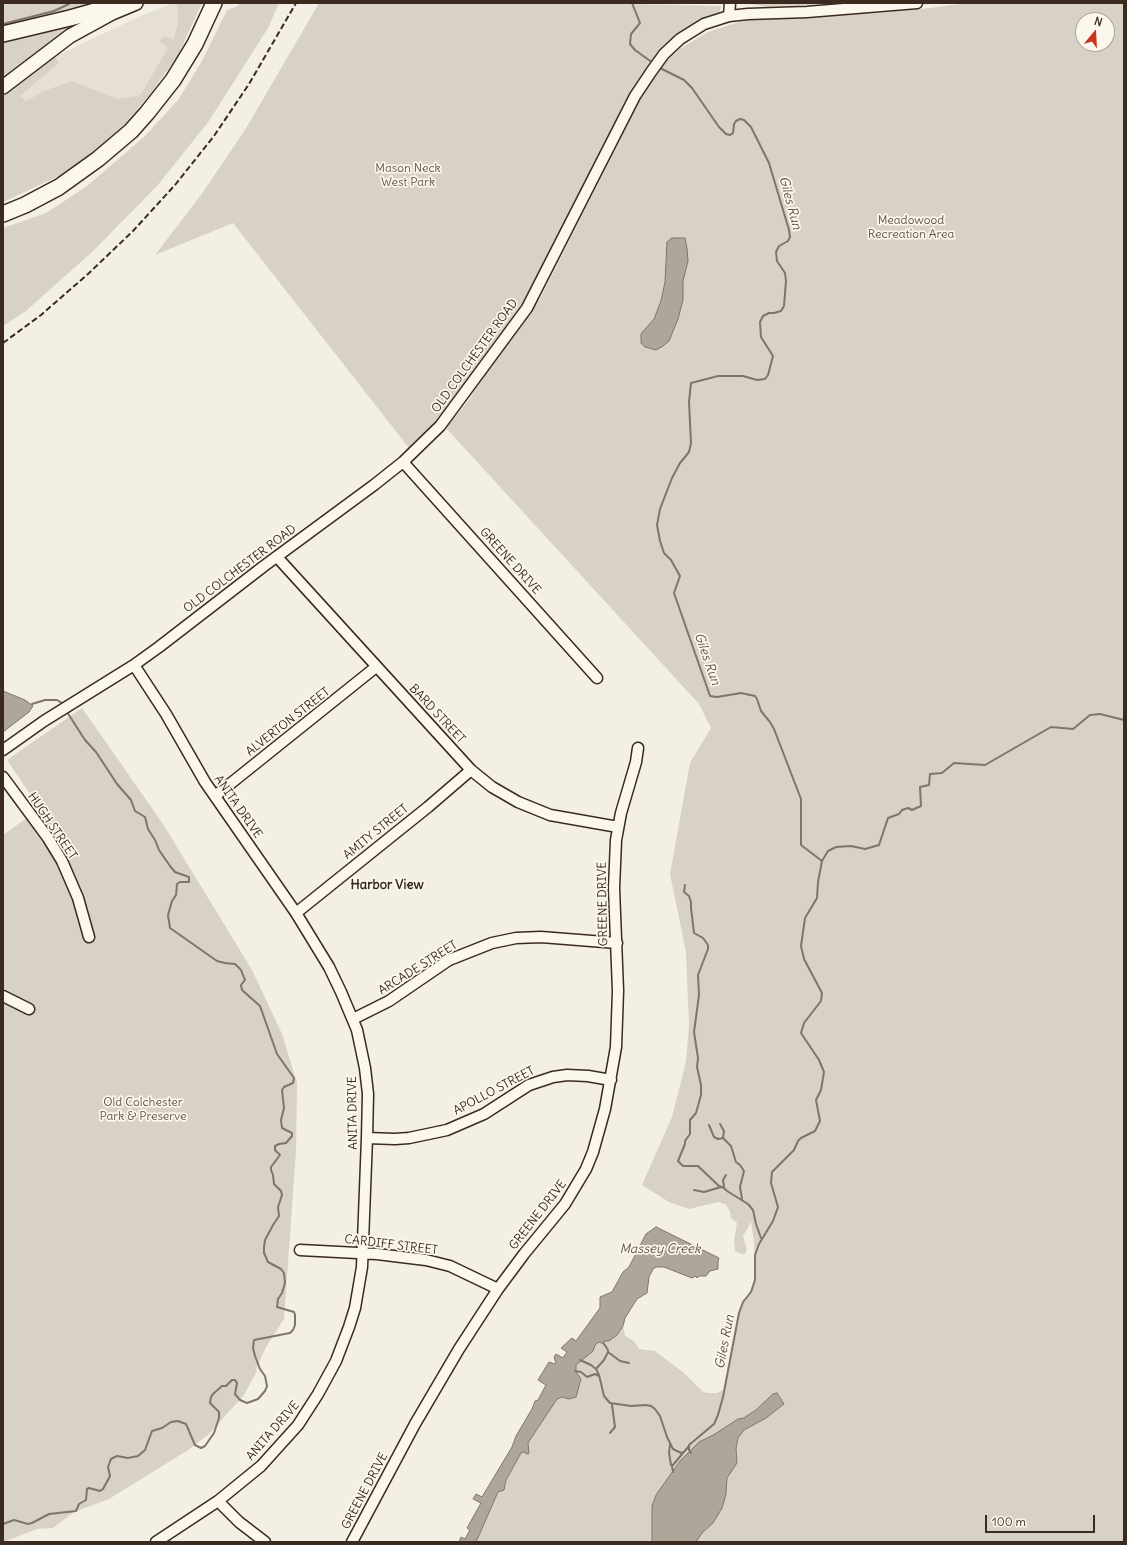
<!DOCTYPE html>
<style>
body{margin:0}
#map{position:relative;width:1127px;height:1545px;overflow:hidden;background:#f3efe4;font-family:Delius,sans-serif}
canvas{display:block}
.frame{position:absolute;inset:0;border:4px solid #3b2a1e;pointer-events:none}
.north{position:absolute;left:1075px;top:12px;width:40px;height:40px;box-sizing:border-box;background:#fbf7ec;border:1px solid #aea59a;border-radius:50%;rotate:18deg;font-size:11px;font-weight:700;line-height:16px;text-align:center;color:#3b2a1e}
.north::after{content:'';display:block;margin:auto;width:14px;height:18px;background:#c8321e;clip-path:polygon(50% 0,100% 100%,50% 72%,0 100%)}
.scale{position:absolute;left:985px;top:1515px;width:110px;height:18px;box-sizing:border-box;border:2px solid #3b2a1e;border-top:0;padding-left:5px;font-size:12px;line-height:14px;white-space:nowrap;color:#3b2a1e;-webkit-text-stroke:3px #fbf7ec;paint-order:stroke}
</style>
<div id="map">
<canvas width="1127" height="1545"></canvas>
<div class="frame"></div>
<div class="north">N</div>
<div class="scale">100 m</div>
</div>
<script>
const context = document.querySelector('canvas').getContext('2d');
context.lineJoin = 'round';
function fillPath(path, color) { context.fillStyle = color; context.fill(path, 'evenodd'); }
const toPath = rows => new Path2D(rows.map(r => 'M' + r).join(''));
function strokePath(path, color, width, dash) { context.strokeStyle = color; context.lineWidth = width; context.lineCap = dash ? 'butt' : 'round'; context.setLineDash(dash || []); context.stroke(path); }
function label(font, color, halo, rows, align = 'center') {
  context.font = font + ' Delius,sans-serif'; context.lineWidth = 3.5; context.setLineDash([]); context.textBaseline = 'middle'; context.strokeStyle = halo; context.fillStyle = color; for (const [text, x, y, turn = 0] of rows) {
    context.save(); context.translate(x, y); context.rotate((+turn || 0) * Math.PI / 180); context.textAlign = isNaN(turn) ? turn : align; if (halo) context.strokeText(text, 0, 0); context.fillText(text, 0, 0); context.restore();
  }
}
const built = toPath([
 [174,3,177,3,178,24,173,40,140,95,117,99,72,81,46,90,27,101,20,96,59,63,55,57,138,17]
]);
const green = toPath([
 [3,3,105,3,3,27],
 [177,3,202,3,178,55,151,93,125,124,78,167,3,202,3,95,17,84,55,57,59,63,20,96,26,101,46,90,72,81,117,99,140,95,168,48,161,43,160,39,165,36,173,40,178,24],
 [240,3,279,3,268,28,209,121,157,186,92,252,26,311,3,326,3,228,46,213,87,186,144,137,178,100,202,61,227,10,238,6],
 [319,3,627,3,632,4,721,6,719,14,707,19,659,54,646,68,629,95,606,146,529,297,518,313,492,344,466,386,439,419,409,448,233,223,155,255,201,195,245,130],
 [746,3,846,3,766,7],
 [966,3,1124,3,1124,1542,696,1542,702,1533,713,1523,726,1494,727,1478,737,1463,736,1448,738,1438,744,1430,766,1418,784,1404,777,1393,744,1418,738,1419,715,1434,699,1442,680,1461,656,1495,652,1506,652,1542,476,1542,498,1492,502,1491,505,1487,506,1480,518,1457,523,1452,529,1451,528,1443,557,1399,562,1397,569,1399,581,1382,581,1379,576,1372,576,1365,593,1351,595,1345,599,1342,604,1344,604,1341,609,1341,617,1335,623,1326,625,1336,634,1341,639,1349,655,1351,684,1373,702,1391,707,1393,717,1393,725,1389,739,1313,743,1302,751,1292,755,1280,754,1241,751,1222,743,1236,747,1250,744,1255,735,1251,734,1241,737,1223,731,1218,730,1211,725,1204,718,1202,689,1209,669,1202,642,1185,672,1117,686,1062,689,1025,686,952,670,874,690,763,711,728,699,704,446,428,468,401,498,354,525,321,541,297,618,144,641,96,655,74,668,59,680,49,708,32,739,22,758,19,877,13,930,8],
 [1083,20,1107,20,1107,44,1083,44],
 [111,10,3,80,3,40],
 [82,708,163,824,252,970,282,1034,297,1083,296,1150,284,1319,266,1347,256,1369,257,1371,244,1395,208,1435,188,1450,109,1499,74,1512,53,1528,37,1529,3,1542,3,835,24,820,41,810,7,760]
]);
const water = toPath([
 [672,238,685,238,687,248,688,261,683,281,683,300,678,319,669,341,663,346,656,350,645,347,641,343,641,334,654,319,661,301,665,282,667,242,672,238],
 [3,691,25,700,33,706,29,712,3,732,3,691],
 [656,1227,719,1258,718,1262,718,1269,710,1271,706,1276,699,1276,697,1278,696,1276,692,1278,664,1267,656,1267,653,1269,649,1277,647,1293,637,1299,625,1318,623,1326,617,1335,609,1341,604,1341,604,1344,599,1342,595,1345,593,1351,576,1365,576,1372,581,1379,576,1397,569,1399,562,1397,557,1399,528,1443,529,1453,527,1454,524,1452,521,1453,506,1480,504,1490,498,1492,476,1542,459,1542,461,1537,465,1539,470,1530,467,1528,481,1503,473,1499,476,1494,482,1497,512,1447,516,1436,532,1409,535,1401,538,1400,546,1385,538,1380,549,1362,555,1364,556,1363,554,1357,556,1354,563,1358,567,1352,561,1348,572,1338,576,1341,600,1308,600,1297,612,1292,623,1272,629,1267,646,1234,656,1227],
 [777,1393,784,1404,766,1418,744,1430,738,1438,736,1448,737,1463,727,1478,726,1494,722,1508,713,1523,702,1533,696,1542,652,1542,652,1506,656,1495,680,1461,699,1442,715,1434,738,1419,744,1418,757,1409,773,1394,777,1393]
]);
const stream = toPath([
 [632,3,640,23,631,34,630,44,635,50,653,63],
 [3,24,54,11,69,4],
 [658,67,684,80,692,88,719,127,726,134,730,135,733,133,734,124,736,121,740,119,744,120,751,127,769,163,789,230,790,237,788,241,779,246,776,252,777,261,785,273,786,281,784,306,781,311,774,313,769,313,763,316,760,322,761,337,773,356,768,375,765,379,757,380,743,376,718,376,691,383,689,402,691,443,689,452,680,463,672,478,660,509,657,525,660,541,664,553,671,560,680,576,674,593,710,696,717,697,741,693,755,696,757,699,761,711,770,722,774,729,801,799,801,845,822,861,818,882,817,898,805,918,801,946,804,959,822,993,821,1001,804,1023,801,1033,819,1060,824,1072,821,1090,816,1100,820,1121,815,1131,801,1138,798,1141,794,1150,772,1172,771,1183,778,1207,773,1221,759,1244,755,1255,755,1280,751,1292,743,1302,739,1313,723,1397,718,1415,714,1424,689,1445,689,1450,691,1453],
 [32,704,45,700,57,700,62,703],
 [822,861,828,851,836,847,851,846,865,849,879,845,888,818,899,814,902,810,908,808,912,810,921,806,920,787,929,785,930,774,942,773,954,763,985,765,1051,727,1073,729,1090,715,1100,714,1124,720],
 [685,885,684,892,689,896,691,902,691,908,694,933,703,938,708,945,708,949,698,975,699,995,694,1032,698,1058,697,1067,701,1085,701,1095,696,1113,690,1120,690,1134,685,1141,685,1144,678,1161,683,1166,698,1166,719,1186,724,1188,727,1191,748,1204,753,1210,756,1224,761,1238],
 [720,1124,724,1131,723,1138,731,1146,736,1162,740,1165,744,1171,740,1187,742,1199],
 [709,1125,714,1137,718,1139,723,1138],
 [724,1187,723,1180,726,1175],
 [694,1190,704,1192,721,1187],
 [608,1352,620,1361,629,1363],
 [580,1360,591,1365,596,1369,599,1375,604,1396,610,1403,631,1406,646,1405,651,1406,655,1409,660,1416,667,1437,673,1449,681,1453,684,1452,689,1446],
 [596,1369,604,1360,608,1352,608,1350,604,1344],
 [575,1371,581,1372,587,1377,595,1374,599,1376],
 [610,1433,615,1427,612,1405],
 [670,1445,669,1453,671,1465,673,1465,683,1453],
 [672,1466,673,1472],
 [3,1524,14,1520,28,1524,32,1523,49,1514,76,1511,79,1504,86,1500,87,1489,89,1488,100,1491,103,1489,110,1476,108,1467,111,1459,117,1456,128,1458,138,1456,145,1450,152,1431,162,1428,171,1422,178,1421,186,1424,195,1445,201,1448,205,1446,214,1433,219,1418,219,1412,210,1403,211,1397,213,1394,222,1386,226,1386,232,1380,235,1380,237,1383,235,1394,240,1400,247,1403,258,1399,265,1391,267,1386,265,1376,260,1369,255,1356,253,1348,254,1340,290,1333,293,1330,295,1325,295,1315,294,1312,277,1307,278,1299,282,1293,285,1283,284,1273,281,1269,268,1262,264,1253,264,1247,265,1240,273,1225,279,1216,278,1207,282,1195,281,1191,274,1184,273,1175,271,1170,271,1167,280,1155,275,1150,275,1146,279,1144,286,1143,292,1136,292,1133,282,1128,281,1120,284,1108,282,1090,284,1087,293,1083,294,1078,277,1054,260,1006,242,990,241,985,245,980,241,970,235,964,225,963,217,961,170,928,168,915,172,901,176,895,177,884,180,882,189,882,189,877,175,872,170,866,159,850,155,840,148,829,145,817,135,811,131,800,117,784,96,752,85,740,67,712]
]);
const minor = toPath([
 [729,16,730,3],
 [403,462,597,678],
 [277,557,471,770,492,787,518,802,550,815,618,827],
 [134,665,166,714,205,782,296,913,329,967,341,992,357,1030,365,1068,368,1094,367,1138,362,1267,355,1308,349,1327,336,1361,318,1394,298,1425,261,1466,218,1501,156,1542],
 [3,750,44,721,134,665,159,647,264,566,374,485,403,462,440,426,527,308,635,96,651,72,664,54,680,39,704,24,729,16,748,14,807,12,917,3],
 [3,777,48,838,62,861,78,898,89,937],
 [215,796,376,667],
 [296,913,428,807,471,770],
 [3,996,29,1009],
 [353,1019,389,1001,449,960,492,943,516,938,541,937,617,943],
 [367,1138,395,1139,409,1138,447,1130,484,1114,529,1085,553,1077,567,1075,588,1076,611,1080],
 [300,1250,377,1254,426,1260,450,1266,498,1289],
 [218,1501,239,1522,265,1542],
 [352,1542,415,1424,459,1349,498,1289,524,1254,565,1204,586,1169,593,1152,605,1109,616,1047,618,991,614,888,616,840,621,813,636,762,638,748]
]);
const major = toPath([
 [3,87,70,36,112,13,136,3]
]);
const highway = toPath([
 [3,34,70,18,124,3],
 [3,214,25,205,59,187,98,159,131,131,147,113,173,80,195,44,214,3]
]);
const rail = toPath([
 [3,343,41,315,88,274,133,231,175,185,214,136,249,84,296,3]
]);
const parkNames = [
 ["Mason Neck",408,169],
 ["West Park",408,183],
 ["Meadowood",911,221],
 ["Recreation Area",911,235],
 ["Old Colchester",143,1103],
 ["Park & Preserve",143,1117]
];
const streetNames = [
 ["OLD COLCHESTER ROAD",475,356,-54],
 ["GREENE DRIVE",510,561,48],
 ["OLD COLCHESTER ROAD",240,569,-37],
 ["BARD STREET",437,714,47],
 ["ALVERTON STREET",288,722,-38],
 ["ANITA DRIVE",238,807,55],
 ["HUGH STREET",52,826,56],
 ["AMITY STREET",376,832,-39],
 ["GREENE DRIVE",603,904,-91],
 ["ARCADE STREET",418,968,-32],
 ["APOLLO STREET",494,1091,-28],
 ["ANITA DRIVE",353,1113,-91],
 ["GREENE DRIVE",538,1215,-52],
 ["CARDIFF STREET",391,1245,7],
 ["ANITA DRIVE",273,1431,-49],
 ["GREENE DRIVE",365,1491,-62]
];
const waterNames = [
 ["Giles Run",790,203,75],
 ["Giles Run",707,659,71],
 ["Massey Creek",660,1249],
 ["Giles Run",725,1342,-79]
];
const neighbourhoodNames = [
 ["Harbor View",387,885]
];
fillPath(built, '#e5dfd4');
fillPath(green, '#d8d1c6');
fillPath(water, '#afa69a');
strokePath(water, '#817468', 1);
strokePath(stream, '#817468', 2);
strokePath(minor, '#3b2a1e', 13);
strokePath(major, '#3b2a1e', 16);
strokePath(highway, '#3b2a1e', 18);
strokePath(minor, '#fbf7ec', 10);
strokePath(major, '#fbf7ec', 13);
strokePath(highway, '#fbf7ec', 15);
strokePath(rail, '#3b2a1e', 2, [6, 3]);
label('12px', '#625448', '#fbf7ec', parkNames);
label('12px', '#3b2a1e', '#fbf7ec', streetNames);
label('italic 13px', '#645549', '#fbf7ec', waterNames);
label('bold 13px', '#3b2a1e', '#fbf7ec', neighbourhoodNames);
</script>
